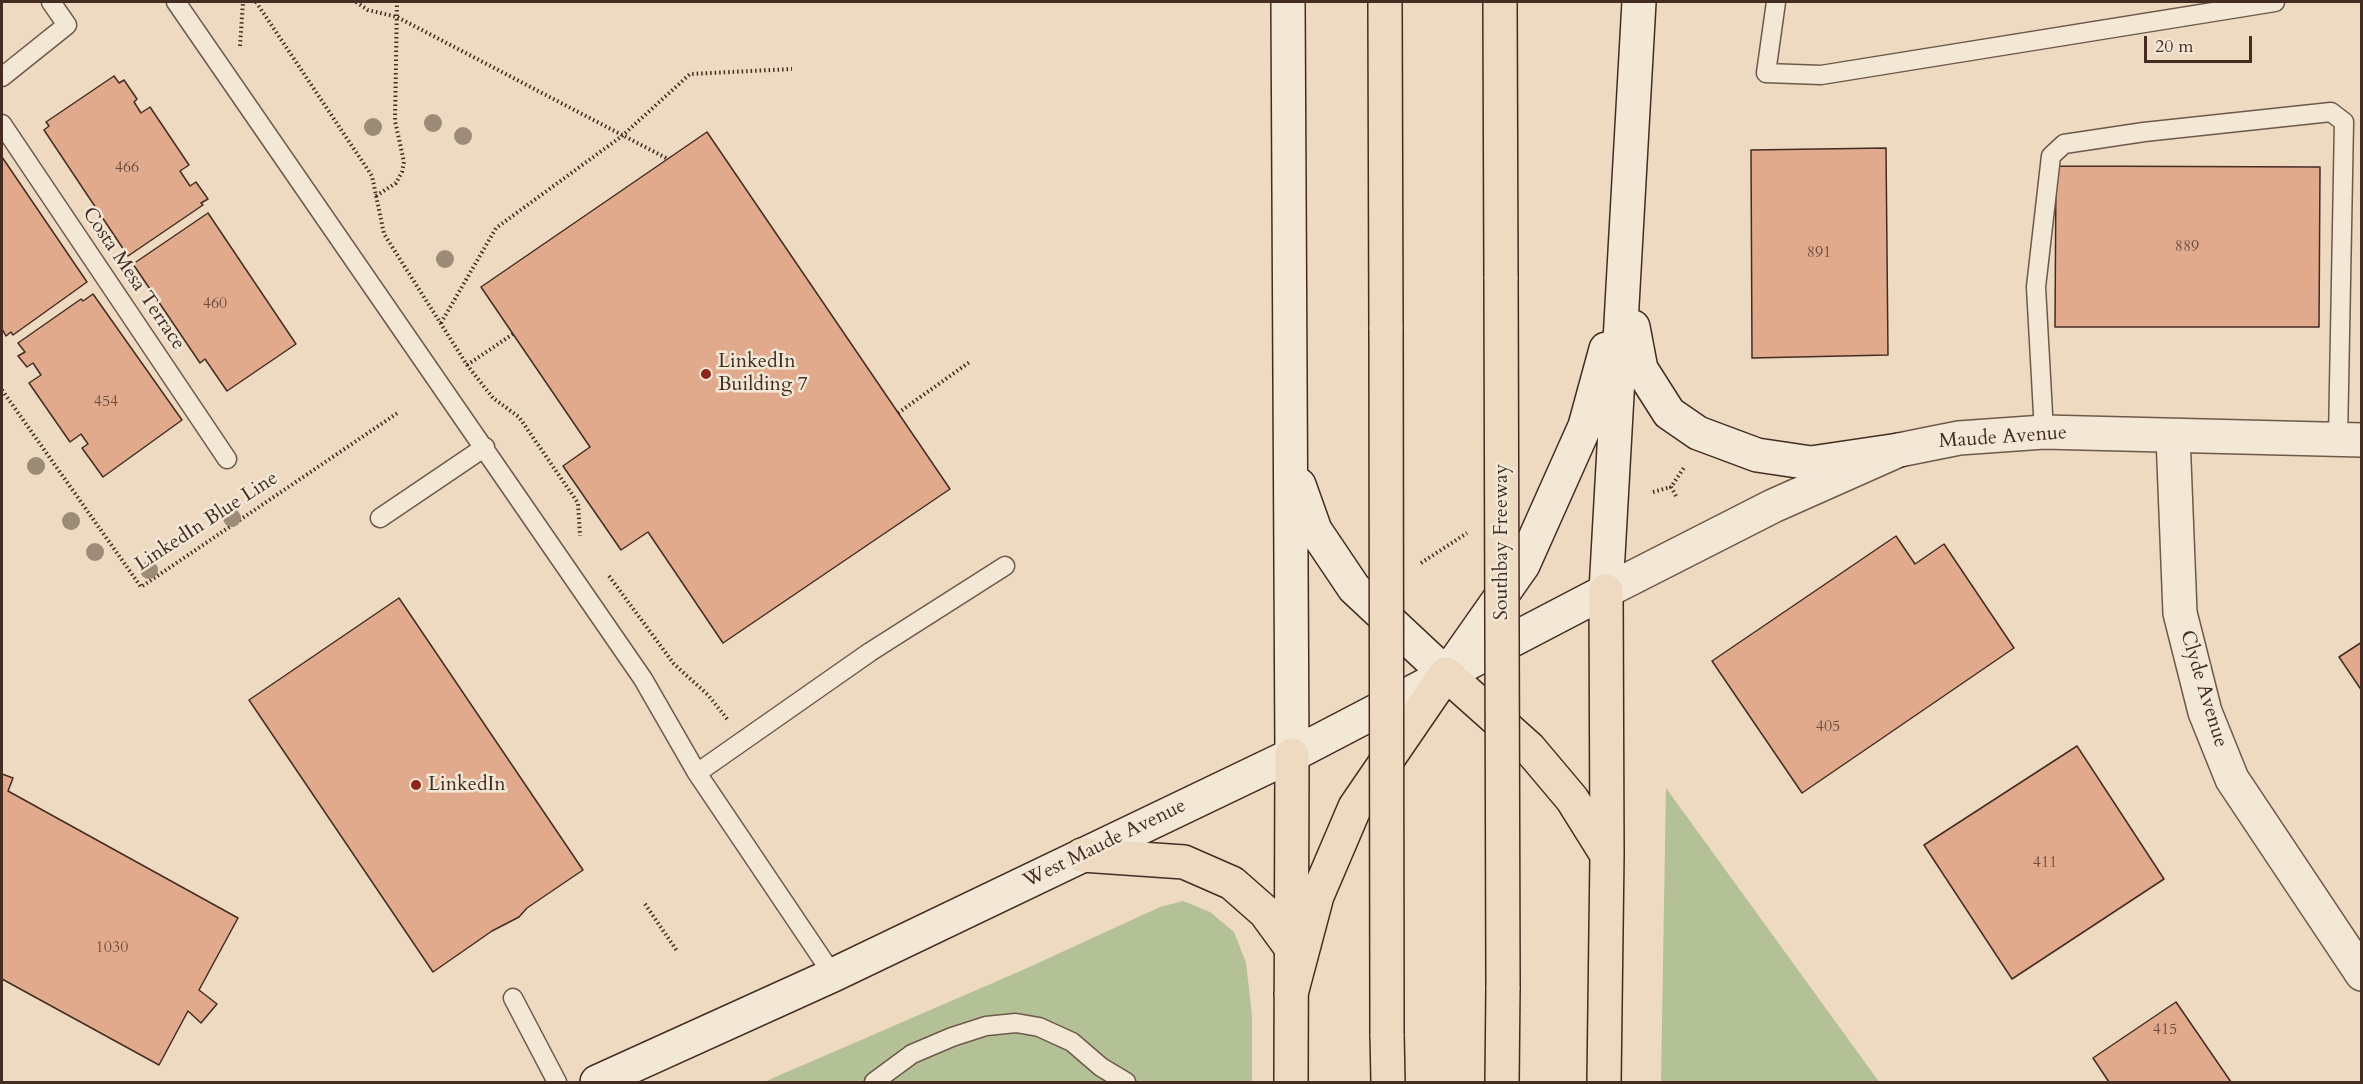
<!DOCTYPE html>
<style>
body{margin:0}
#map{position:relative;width:2363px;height:1084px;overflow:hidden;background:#eddac0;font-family:Cardo,serif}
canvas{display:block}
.frame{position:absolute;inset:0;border:3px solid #442c23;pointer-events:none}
.scale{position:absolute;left:2144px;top:36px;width:108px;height:27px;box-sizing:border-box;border:3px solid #442c23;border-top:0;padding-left:8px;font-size:18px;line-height:21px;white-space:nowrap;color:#442c23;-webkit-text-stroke:4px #f3e7d6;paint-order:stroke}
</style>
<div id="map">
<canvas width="2363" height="1084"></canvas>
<div class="frame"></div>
<div class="scale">20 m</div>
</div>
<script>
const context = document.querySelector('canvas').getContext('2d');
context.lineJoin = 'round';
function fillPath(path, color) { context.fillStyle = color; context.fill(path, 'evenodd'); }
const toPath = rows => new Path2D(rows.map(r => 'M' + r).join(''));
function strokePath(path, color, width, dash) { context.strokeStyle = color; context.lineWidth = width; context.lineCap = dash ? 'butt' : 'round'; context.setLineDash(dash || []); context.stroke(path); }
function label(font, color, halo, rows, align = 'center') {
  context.font = font + ' Cardo,serif'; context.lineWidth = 5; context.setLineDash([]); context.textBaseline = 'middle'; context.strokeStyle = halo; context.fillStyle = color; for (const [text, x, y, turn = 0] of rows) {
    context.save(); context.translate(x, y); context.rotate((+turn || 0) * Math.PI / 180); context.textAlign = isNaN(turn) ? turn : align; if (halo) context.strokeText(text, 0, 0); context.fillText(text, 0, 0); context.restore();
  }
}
const green = toPath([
 [1666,788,1877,1079,1879,1082,1661,1082],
 [1183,901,1210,912,1234,932,1246,963,1252,1015,1252,1082,764,1082,1025,969,1160,907]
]);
const building = toPath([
 [114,76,119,83,124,80,137,99,134,102,141,113,150,107,189,165,180,171,190,186,196,182,208,199,201,203,203,205,128,256,44,130,49,126,46,122,114,76],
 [707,132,950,489,723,643,648,532,621,550,563,466,590,447,481,287,707,132],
 [1886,148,1888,355,1752,358,1751,150,1886,148],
 [2,157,87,282,13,335,11,332,6,336,2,329,2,157],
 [2056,166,2320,167,2319,327,2055,327,2056,166],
 [208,213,296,344,227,391,205,359,200,363,133,264,208,213],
 [93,294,182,420,103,477,82,448,88,444,81,434,70,442,29,383,41,375,33,363,27,367,18,356,25,352,18,343,81,299,83,301,93,294],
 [1896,536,1915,564,1944,544,2014,648,1802,793,1712,661,1896,536],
 [399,598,583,870,527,908,519,917,492,931,433,972,249,700,399,598],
 [2362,642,2362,691,2339,657,2362,642],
 [2077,746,2164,879,2012,979,1924,845,2077,746],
 [2,774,13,778,8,791,238,918,199,990,217,1004,201,1023,188,1011,159,1065,2,979,2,774],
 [2176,1002,2231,1082,2109,1082,2093,1058,2176,1002]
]);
const path = toPath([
 [256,2,372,176,384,234,467,365,493,398,519,417,578,503,580,536],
 [356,2,368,10,397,17,668,159],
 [240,46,243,2],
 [376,196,396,183,402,172,404,162,395,121,397,2],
 [441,323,496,228,622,136,690,74,792,69],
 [467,365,513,334],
 [2,390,141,587,399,412],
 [898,413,971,361],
 [1653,492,1671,487],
 [1676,496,1671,487,1685,466],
 [1421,563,1467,533],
 [609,576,674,664,708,695,728,720],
 [645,904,677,951]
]);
const service = toPath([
 [176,2,643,679,697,773,833,975],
 [1776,2,1766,73,1821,75,2275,2],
 [2,77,67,25,51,2],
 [2,124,227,459],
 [2044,432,2036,287,2051,156,2064,144,2144,132,2331,112,2344,122,2338,439],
 [380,518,485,447],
 [697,773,870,652,1005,566],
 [513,998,557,1082],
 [874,1082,912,1054,952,1037,986,1026,1016,1023,1039,1027,1072,1042,1101,1067,1126,1082]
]);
const minor = toPath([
 [2173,436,2180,613,2205,712,2232,779,2362,974]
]);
const tertiary = toPath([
 [1606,591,1773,506,1899,450,1959,438,2044,432,2362,440]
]);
const secondary = toPath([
 [1288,2,1292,755],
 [1633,327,1641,369,1669,413,1698,433,1757,455,1811,463,1899,450],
 [1299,485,1315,530,1354,588,1446,674],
 [1450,669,1523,565,1585,426,1606,349],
 [597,1082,833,975,1292,755,1606,591,1639,2]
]);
const motorway = toPath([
 [1385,2,1386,329],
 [1500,2,1501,279],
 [1082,855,1184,862,1232,883,1265,912,1292,949],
 [1291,994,1317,896,1355,807,1446,674,1529,748,1572,799,1607,855],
 [1387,1034,1388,1082],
 [1291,1082,1292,755],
 [1502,1082,1503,987],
 [1604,1082,1607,855,1606,591]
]);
const motorwayBridge = toPath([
 [1501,279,1503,987],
 [1386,329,1387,1034]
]);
const trees = [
 [433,123],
 [373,127],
 [463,136],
 [445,259],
 [36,466],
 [232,518],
 [71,521],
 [95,552],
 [149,570]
];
const markers = [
 [706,374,6,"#8f2418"],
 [416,785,6,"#8f2418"]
];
const numberNames = [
 ["466",127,168],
 ["889",2187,247],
 ["891",1819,253],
 ["460",215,304],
 ["454",106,402],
 ["405",1828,727],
 ["411",2045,863],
 ["1030",112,948],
 ["415",2165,1030]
];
const streetNames = [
 ["Costa Mesa Terrace",133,279,56],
 ["Maude Avenue",2003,438,-4],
 ["LinkedIn Blue Line",207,522,-33],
 ["Southbay Freeway",1502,542,-90],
 ["Clyde Avenue",2203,689,73],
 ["West Maude Avenue",1105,844,-26]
];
const poiNames = [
 ["LinkedIn",718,362],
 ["Building 7",718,385],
 ["LinkedIn",428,785]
];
fillPath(green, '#b4c095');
fillPath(building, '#e2aa8d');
strokePath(building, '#442c23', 1.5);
strokePath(service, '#6e584a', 21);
strokePath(minor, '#6e584a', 36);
strokePath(tertiary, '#6e584a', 36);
strokePath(secondary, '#442c23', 36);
strokePath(motorway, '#442c23', 36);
strokePath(path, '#442c23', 4, [1.5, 3]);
strokePath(service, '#f3e7d6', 18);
strokePath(minor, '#f3e7d6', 33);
strokePath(tertiary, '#f3e7d6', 33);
strokePath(secondary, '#f3e7d6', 33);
strokePath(motorway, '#eddac0', 33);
strokePath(motorwayBridge, '#442c23', 36, []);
strokePath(motorwayBridge, '#eddac0', 33);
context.fillStyle = '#9c8b76';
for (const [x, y] of trees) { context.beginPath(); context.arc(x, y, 9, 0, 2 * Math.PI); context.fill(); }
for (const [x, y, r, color] of markers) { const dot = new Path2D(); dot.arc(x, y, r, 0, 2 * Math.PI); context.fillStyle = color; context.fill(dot); strokePath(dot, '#f3e7d6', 2); }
label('16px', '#6c4c3e', null, numberNames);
label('20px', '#442c23', '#f3e7d6', streetNames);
label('20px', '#442c23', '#f3e7d6', poiNames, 'left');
</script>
